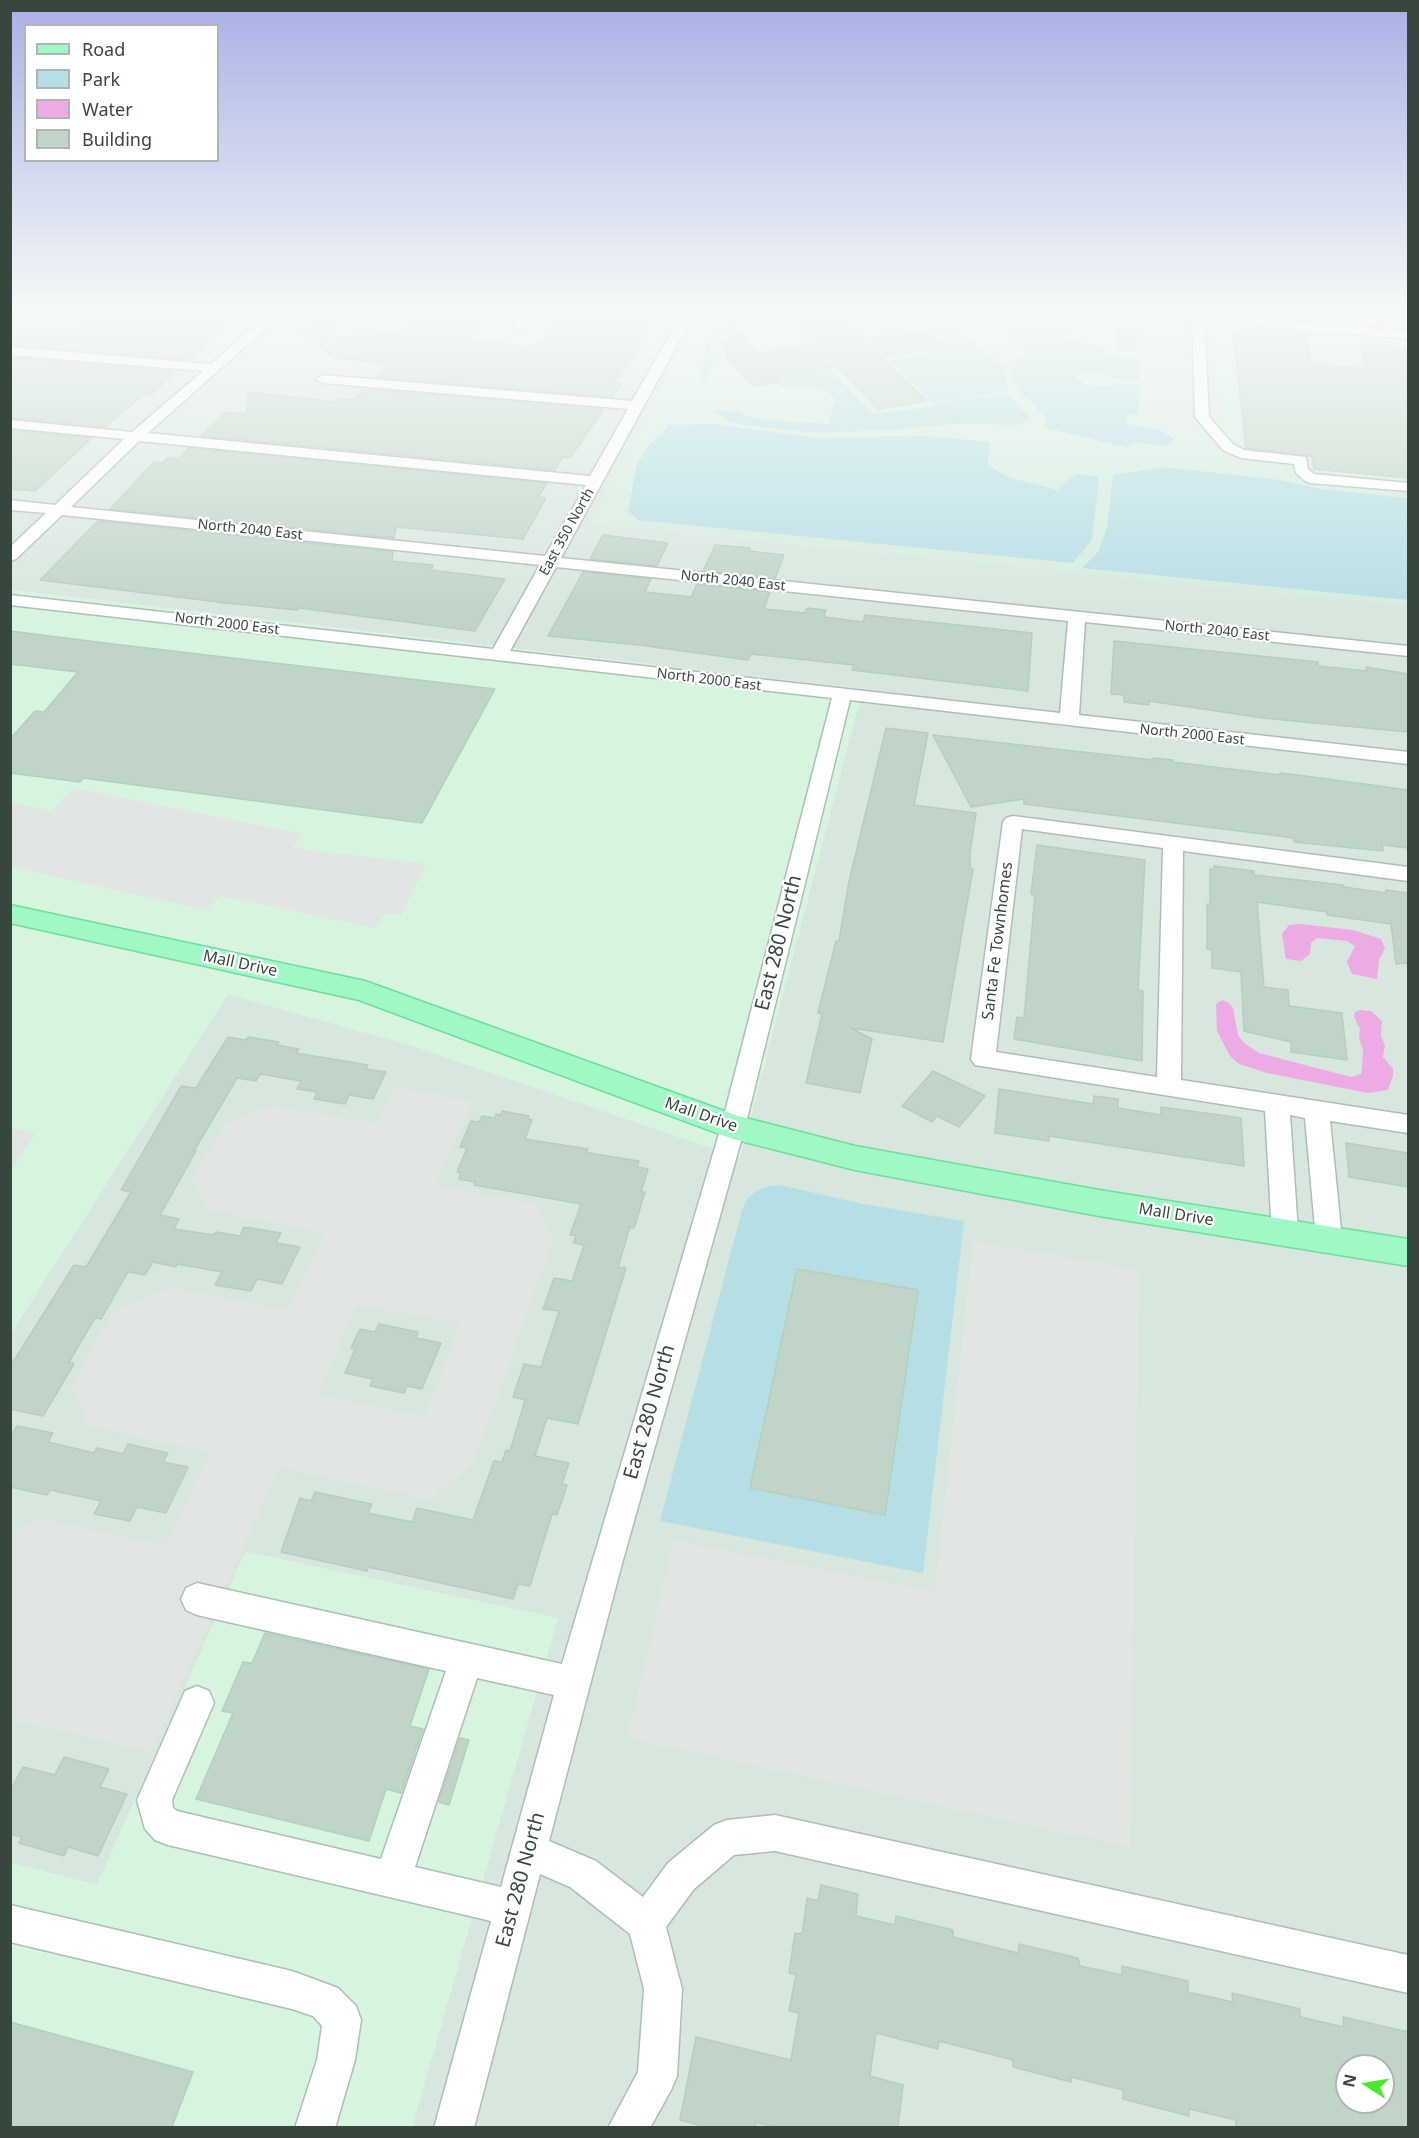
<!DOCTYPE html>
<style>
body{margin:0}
#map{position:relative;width:1419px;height:2138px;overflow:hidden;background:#eaf4ee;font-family:"Noto Sans",sans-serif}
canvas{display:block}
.frame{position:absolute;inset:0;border:12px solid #38473d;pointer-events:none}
.legend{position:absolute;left:24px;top:24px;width:195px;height:138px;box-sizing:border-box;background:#fff;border:2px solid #afb5b1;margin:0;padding:8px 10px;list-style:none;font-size:18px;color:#38473d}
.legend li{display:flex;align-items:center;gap:12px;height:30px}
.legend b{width:30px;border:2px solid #afb5b1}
.north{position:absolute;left:1335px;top:2054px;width:60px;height:60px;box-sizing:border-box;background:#fff;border:2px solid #afb5b1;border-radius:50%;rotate:282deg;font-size:16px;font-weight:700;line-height:24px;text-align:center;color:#38473d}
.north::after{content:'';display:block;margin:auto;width:21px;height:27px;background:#44ec29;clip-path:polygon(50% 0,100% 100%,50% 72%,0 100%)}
</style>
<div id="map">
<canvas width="1419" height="2138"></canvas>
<div class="frame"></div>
<ul class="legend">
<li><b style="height:8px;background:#9ff8c5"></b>Road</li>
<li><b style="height:16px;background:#b6dee5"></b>Park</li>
<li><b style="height:16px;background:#ecabe4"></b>Water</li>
<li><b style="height:16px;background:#c0d5c7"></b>Building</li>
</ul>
<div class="north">N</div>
</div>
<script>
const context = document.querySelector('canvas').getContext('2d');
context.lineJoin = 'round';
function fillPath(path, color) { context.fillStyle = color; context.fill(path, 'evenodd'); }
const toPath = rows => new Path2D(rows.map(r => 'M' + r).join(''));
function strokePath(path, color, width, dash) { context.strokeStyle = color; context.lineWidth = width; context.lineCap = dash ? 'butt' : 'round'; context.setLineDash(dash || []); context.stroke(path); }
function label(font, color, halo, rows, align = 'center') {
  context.font = font + ' "Noto Sans",sans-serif'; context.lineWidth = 4.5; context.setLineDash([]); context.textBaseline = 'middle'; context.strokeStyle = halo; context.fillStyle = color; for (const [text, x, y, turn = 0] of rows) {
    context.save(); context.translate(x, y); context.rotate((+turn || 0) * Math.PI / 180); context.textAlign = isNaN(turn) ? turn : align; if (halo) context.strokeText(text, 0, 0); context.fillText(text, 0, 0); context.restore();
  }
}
const residential = toPath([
 [11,314,1408,314,1408,2127,412,2127,557,1618,246,1552,97,1885,11,1863,10,1333,228,994,406,1044,863,689,11,590],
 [1347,2066,1383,2066,1383,2102,1347,2102]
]);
const commercial = toPath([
 [11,590,863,689,740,1158,406,1044,228,994,11,1333],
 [245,1552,558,1618,412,2127,11,2127,10,1863,97,1885]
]);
const education = toPath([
 [700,314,1266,314,1408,325,1408,606,589,524]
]);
const green = toPath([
 [719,314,746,314,741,323,725,323,725,339,740,339,741,344,711,349,711,352,717,363,711,365,708,378,701,381,707,342],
 [1018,314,1143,314,1143,324,1110,320,1102,321,1104,326,1099,328,1094,328,1094,323,1086,323,1086,328,1069,330,1068,340,1076,341,1077,343,1099,345,1105,350,1099,354,1105,356,1140,360,1140,380,1111,378,1111,374,1085,372,1076,375,1076,380,1084,382,1084,385,1111,387,1112,383,1140,385,1138,414,1128,415,1126,419,1128,424,1160,430,1174,439,1172,443,1166,446,1140,443,1130,444,1128,448,1044,427,1046,422,1045,416,1039,412,1034,402,1023,396,1013,380,1011,371,1014,364,1029,351,1022,344,1009,337,1013,318],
 [949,327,958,328,958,331,1005,367,1008,392,933,402,889,360,951,350,931,328],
 [829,368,873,414,935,406,933,403,1006,394,1030,417,1023,424,1012,425,964,423,890,430,818,433,744,425,730,422,714,410,736,411,758,419,828,424,835,400,830,394,812,387,781,386,778,383,785,381,781,375],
 [712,424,819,438,927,436,990,442,988,465,1010,478,1057,490,1076,474,1099,476,1092,540,1073,563,638,520,628,511,637,465,646,449,669,425],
 [1165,467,1279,480,1321,489,1408,498,1408,600,1082,568,1098,552,1107,528,1113,475],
 [780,1185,863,1204,964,1221,923,1573,660,1521,742,1210,748,1198,755,1192,765,1187],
 [797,1269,918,1291,885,1515,750,1488]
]);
const parking = toPath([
 [748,314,770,314,769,322,782,322,794,333,758,337,746,320],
 [909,314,960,314,984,316,982,325,908,319],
 [1145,314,1215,317,1222,426,1143,419],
 [74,788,302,834,293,848,426,864,401,915,385,913,376,928,220,896,206,910,11,867,11,802,52,811],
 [395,1087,473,1101,435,1185,536,1204,553,1240,473,1465,429,1499,279,1468,151,1752,11,1719,11,1532,38,1518,164,1546,210,1453,88,1426,72,1387,114,1311,171,1288,286,1311,325,1233,208,1210,192,1180,224,1124,269,1106,376,1124],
 [357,1305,460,1323,425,1417,317,1396],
 [11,1128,36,1133,11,1170,10,1128],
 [973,1242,1139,1269,1130,1847,627,1738,674,1540,935,1592]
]);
const water = toPath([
 [1300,924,1353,930,1381,939,1385,948,1379,960,1377,979,1352,974,1347,962,1355,946,1347,941,1317,938,1311,943,1310,954,1301,961,1286,959,1282,934,1289,925],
 [1222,1000,1229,1003,1233,1008,1238,1035,1244,1043,1259,1053,1351,1077,1361,1074,1362,1069,1363,1050,1359,1038,1360,1029,1354,1017,1355,1012,1360,1010,1371,1011,1382,1021,1381,1036,1385,1045,1383,1057,1393,1069,1393,1076,1388,1090,1368,1093,1267,1073,1239,1064,1230,1056,1217,1031,1216,1004]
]);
const building = toPath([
 [107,314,144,317,147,314,195,314,231,321,188,360,10,345,10,324,73,328,90,315,104,317,107,314],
 [318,314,348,314,328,339,406,330,418,315,426,314,484,319,470,338,519,347,539,345,562,314,655,314,636,343,640,343,633,357,613,383,621,384,612,397,375,377,389,363,334,358,303,332,318,314],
 [822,314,842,314,867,338,928,330,948,347,881,357,927,401,878,409,836,366,777,375,782,381,753,386,727,357,728,319,758,353,815,345,789,319,822,314],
 [1117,326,1136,327,1136,351,1117,349,1117,326],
 [1244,327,1306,332,1311,364,1366,369,1360,344,1408,348,1408,478,1314,469,1312,456,1246,448,1233,332,1245,332,1244,327],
 [10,357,176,371,152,394,144,394,105,427,10,418,10,357],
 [364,389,604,409,570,458,563,457,555,470,201,436,226,412,247,414,248,392,336,402,339,399,354,400,364,389],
 [10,430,92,438,35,491,10,489,10,430],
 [189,448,547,483,538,497,546,498,523,539,396,527,394,538,110,509,154,462,163,463,167,458,178,459,189,448],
 [98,521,393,552,392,561,433,565,431,570,505,579,475,631,299,608,297,610,226,603,40,580,98,521],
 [603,535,642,540,668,543,657,566,590,559,603,535],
 [715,545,750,548,749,551,784,555,775,578,703,571,715,545],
 [583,572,651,579,645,592,691,597,697,584,770,592,764,609,805,613,807,608,826,610,824,617,863,622,865,615,1032,633,1028,691,852,670,854,665,751,654,748,660,639,645,548,636,583,572],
 [10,631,105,643,495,689,422,823,83,778,80,782,10,773,10,739,35,711,44,712,78,672,10,664,10,631],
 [1114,641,1318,662,1318,666,1367,671,1366,667,1408,674,1408,732,1263,718,1149,701,1149,705,1124,702,1124,695,1111,694,1114,641],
 [886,728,928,733,914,805,976,813,970,853,970,868,973,869,943,1042,851,1028,872,1039,860,1093,806,1083,822,1014,818,1013,836,941,839,941,848,886,886,728],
 [933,735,1153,760,1153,758,1173,760,1173,762,1280,775,1280,773,1298,775,1408,790,1408,848,1382,845,1383,851,1294,842,1294,838,1024,804,1024,799,971,807,933,735],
 [1037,845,1145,860,1138,990,1143,991,1142,1061,1014,1039,1017,1017,1024,1018,1035,895,1031,894,1037,845],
 [1214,866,1254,871,1254,875,1343,885,1344,887,1386,893,1386,890,1408,893,1408,963,1396,964,1391,924,1327,915,1327,912,1257,902,1264,987,1288,990,1289,1006,1342,1013,1347,1060,1291,1052,1291,1042,1244,1031,1241,972,1212,968,1212,950,1207,949,1207,904,1210,904,1210,869,1214,870,1214,866],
 [228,1037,246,1040,248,1037,279,1042,277,1045,299,1049,296,1053,368,1065,366,1069,386,1072,373,1099,349,1095,345,1104,314,1099,317,1092,297,1089,301,1081,260,1074,256,1081,237,1078,194,1151,196,1151,160,1215,179,1219,174,1229,214,1235,216,1232,240,1236,244,1227,281,1233,276,1243,300,1247,282,1284,257,1279,251,1291,215,1285,222,1272,177,1264,176,1267,153,1262,145,1275,128,1272,101,1319,95,1318,69,1362,74,1364,43,1416,10,1409,10,1367,74,1265,86,1267,131,1192,121,1190,181,1086,196,1088,228,1037],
 [933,1071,985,1096,959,1127,937,1116,932,1122,902,1106,933,1071],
 [999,1089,1093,1104,1094,1096,1118,1099,1118,1108,1161,1115,1161,1107,1241,1118,1244,1166,1049,1136,1049,1141,995,1133,999,1089],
 [502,1111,529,1116,528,1119,532,1120,525,1139,588,1149,586,1152,595,1154,639,1161,637,1167,648,1169,641,1192,645,1192,634,1228,630,1227,618,1267,626,1268,578,1424,547,1418,535,1456,569,1463,562,1484,567,1485,557,1515,552,1514,530,1586,518,1584,513,1599,368,1567,367,1571,281,1552,300,1498,311,1501,315,1492,372,1504,368,1513,412,1522,417,1508,473,1520,494,1461,502,1462,506,1450,510,1451,525,1400,513,1397,524,1364,541,1367,559,1311,543,1309,554,1278,572,1281,584,1245,573,1243,576,1236,570,1235,581,1204,474,1185,475,1182,459,1179,461,1173,457,1172,467,1148,460,1147,471,1121,479,1122,482,1116,495,1118,496,1114,501,1115,502,1111],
 [1346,1143,1408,1153,1408,1187,1349,1177,1346,1143],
 [797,1269,918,1290,885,1515,750,1488,797,1269],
 [379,1324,418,1332,416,1338,441,1343,422,1389,407,1386,404,1393,370,1386,373,1379,345,1373,355,1349,351,1348,360,1329,375,1332,379,1324],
 [17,1426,53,1433,48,1442,94,1453,97,1448,123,1454,128,1444,168,1453,163,1462,188,1467,166,1513,137,1507,130,1521,94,1514,101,1501,50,1490,47,1495,10,1487,10,1437,17,1426],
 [265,1633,429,1669,410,1726,423,1729,401,1793,386,1789,369,1841,196,1799,233,1713,222,1711,243,1662,252,1663,265,1633],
 [460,1738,469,1740,449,1805,439,1802,460,1738],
 [64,1757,109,1769,100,1787,127,1794,98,1856,68,1847,64,1856,19,1843,22,1837,10,1834,10,1791,23,1767,55,1775,64,1757],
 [821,1885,858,1894,856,1916,895,1925,896,1916,953,1930,953,1937,1018,1953,1019,1944,1078,1958,1080,1966,1122,1975,1122,1966,1188,1981,1188,1992,1233,2002,1232,1993,1300,2009,1300,2017,1344,2027,1343,2017,1408,2032,1408,2127,1236,2127,1236,2120,1189,2109,1189,2116,1123,2099,1123,2090,1071,2077,1071,2082,1013,2067,1013,2060,939,2041,938,2049,876,2033,870,2076,903,2085,898,2127,777,2127,756,2123,755,2127,707,2127,680,2120,696,2037,791,2060,799,2013,789,2011,796,1975,789,1973,795,1933,802,1934,807,1898,818,1901,821,1885],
 [1347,2066,1383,2066,1383,2102,1347,2102,1347,2066],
 [10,2022,193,2072,172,2127,10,2127,10,2022]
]);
const minor = toPath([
 [268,314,282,314,148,433,590,476,628,409,323,383,316,379,323,375,632,401,682,314,694,314,561,558,1408,646,1408,656,1085,622,1079,715,1408,752,1408,764,850,700,745,1127,621,1567,549,1841,596,1861,643,1897,668,1863,714,1825,727,1820,775,1815,1408,1955,1408,1993,775,1851,734,1855,694,1889,666,1927,682,1989,677,2076,671,2090,650,2128,608,2128,638,2072,644,1989,630,1934,570,1887,540,1874,474,2128,434,2128,491,1921,168,1845,155,1840,145,1829,137,1800,185,1691,197,1686,209,1691,214,1703,172,1800,173,1808,177,1811,381,1859,446,1671,197,1615,186,1610,181,1599,186,1588,197,1583,562,1664,721,1127,832,698,10,605,10,595,493,649,540,565,62,515,16,559,10,561,10,547,46,513,10,510,10,500,55,505,124,439,10,428,10,420,132,432,203,371,10,355,10,347,211,364,268,314],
 [139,441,586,485,545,556,71,507,139,441],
 [556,567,1068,621,1060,713,510,651,556,567],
 [477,1678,554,1695,501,1887,415,1867,477,1678],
 [522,314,535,314,524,331,514,331,513,328,522,314],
 [1192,314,1204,314,1209,417,1233,444,1244,450,1306,457,1308,469,1314,474,1408,483,1408,491,1310,483,1305,481,1296,473,1294,464,1241,458,1223,450,1195,417,1192,314],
 [1251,314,1263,314,1263,319,1408,331,1408,339,1257,326,1251,322,1251,314],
 [1013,816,1408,867,1408,881,1183,851,1181,1080,1408,1115,1408,1133,1330,1121,1342,1239,1338,1247,1329,1250,1320,1247,1316,1239,1305,1118,1290,1115,1298,1232,1294,1240,1285,1243,1276,1240,1272,1232,1265,1111,975,1065,971,1059,1003,822,1006,818,1013,816],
 [1022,829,1163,848,1157,1077,996,1052,1022,829],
 [10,1905,292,1971,338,1988,356,2006,361,2020,355,2060,335,2128,295,2128,317,2060,322,2026,313,2016,292,2009,10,1942,10,1905]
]);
const major = toPath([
 [10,905,365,981,738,1116,855,1146,1099,1190,1408,1239,1408,1266,1099,1216,855,1170,733,1139,359,1000,10,923,10,905]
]);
const farStreetnames = [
 ["North 2040 East",250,530,6],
 ["East 350 North",567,532,-61],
 ["North 2040 East",733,581,6],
 ["North 2000 East",227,624,7],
 ["North 2040 East",1217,631,6],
 ["North 2000 East",709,680,7],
 ["North 2000 East",1192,735,6]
];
const streetNames = [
 ["Santa Fe Townhomes",998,941,-83],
 ["Mall Drive",240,964,12],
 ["Mall Drive",701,1115,19],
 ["Mall Drive",1176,1215,9]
];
const nearStreetnames = [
 ["East 280 North",779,943,-76],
 ["East 280 North",650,1412,-74],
 ["East 280 North",521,1880,-75]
];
fillPath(residential, '#d8e7de');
fillPath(commercial, '#d7f4df');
fillPath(education, '#d5ecdf');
fillPath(green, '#b6dee5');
fillPath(parking, '#e1e6e3');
fillPath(water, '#ecabe4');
fillPath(building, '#c0d5c7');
strokePath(building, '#b4cfbd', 1.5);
strokePath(minor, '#adbfb3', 3);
strokePath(major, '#6fdd9c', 3);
fillPath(minor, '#fff');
fillPath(major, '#9ff8c5');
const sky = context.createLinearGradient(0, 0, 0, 614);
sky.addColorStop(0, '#a9b0e6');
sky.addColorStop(0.51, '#f6faf7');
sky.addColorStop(1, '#f6faf700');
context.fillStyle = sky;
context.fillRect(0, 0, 1419, 614);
label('14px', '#38473d', '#fff', farStreetnames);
label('16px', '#38473d', '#fff', streetNames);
label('20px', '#38473d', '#fff', nearStreetnames);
</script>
